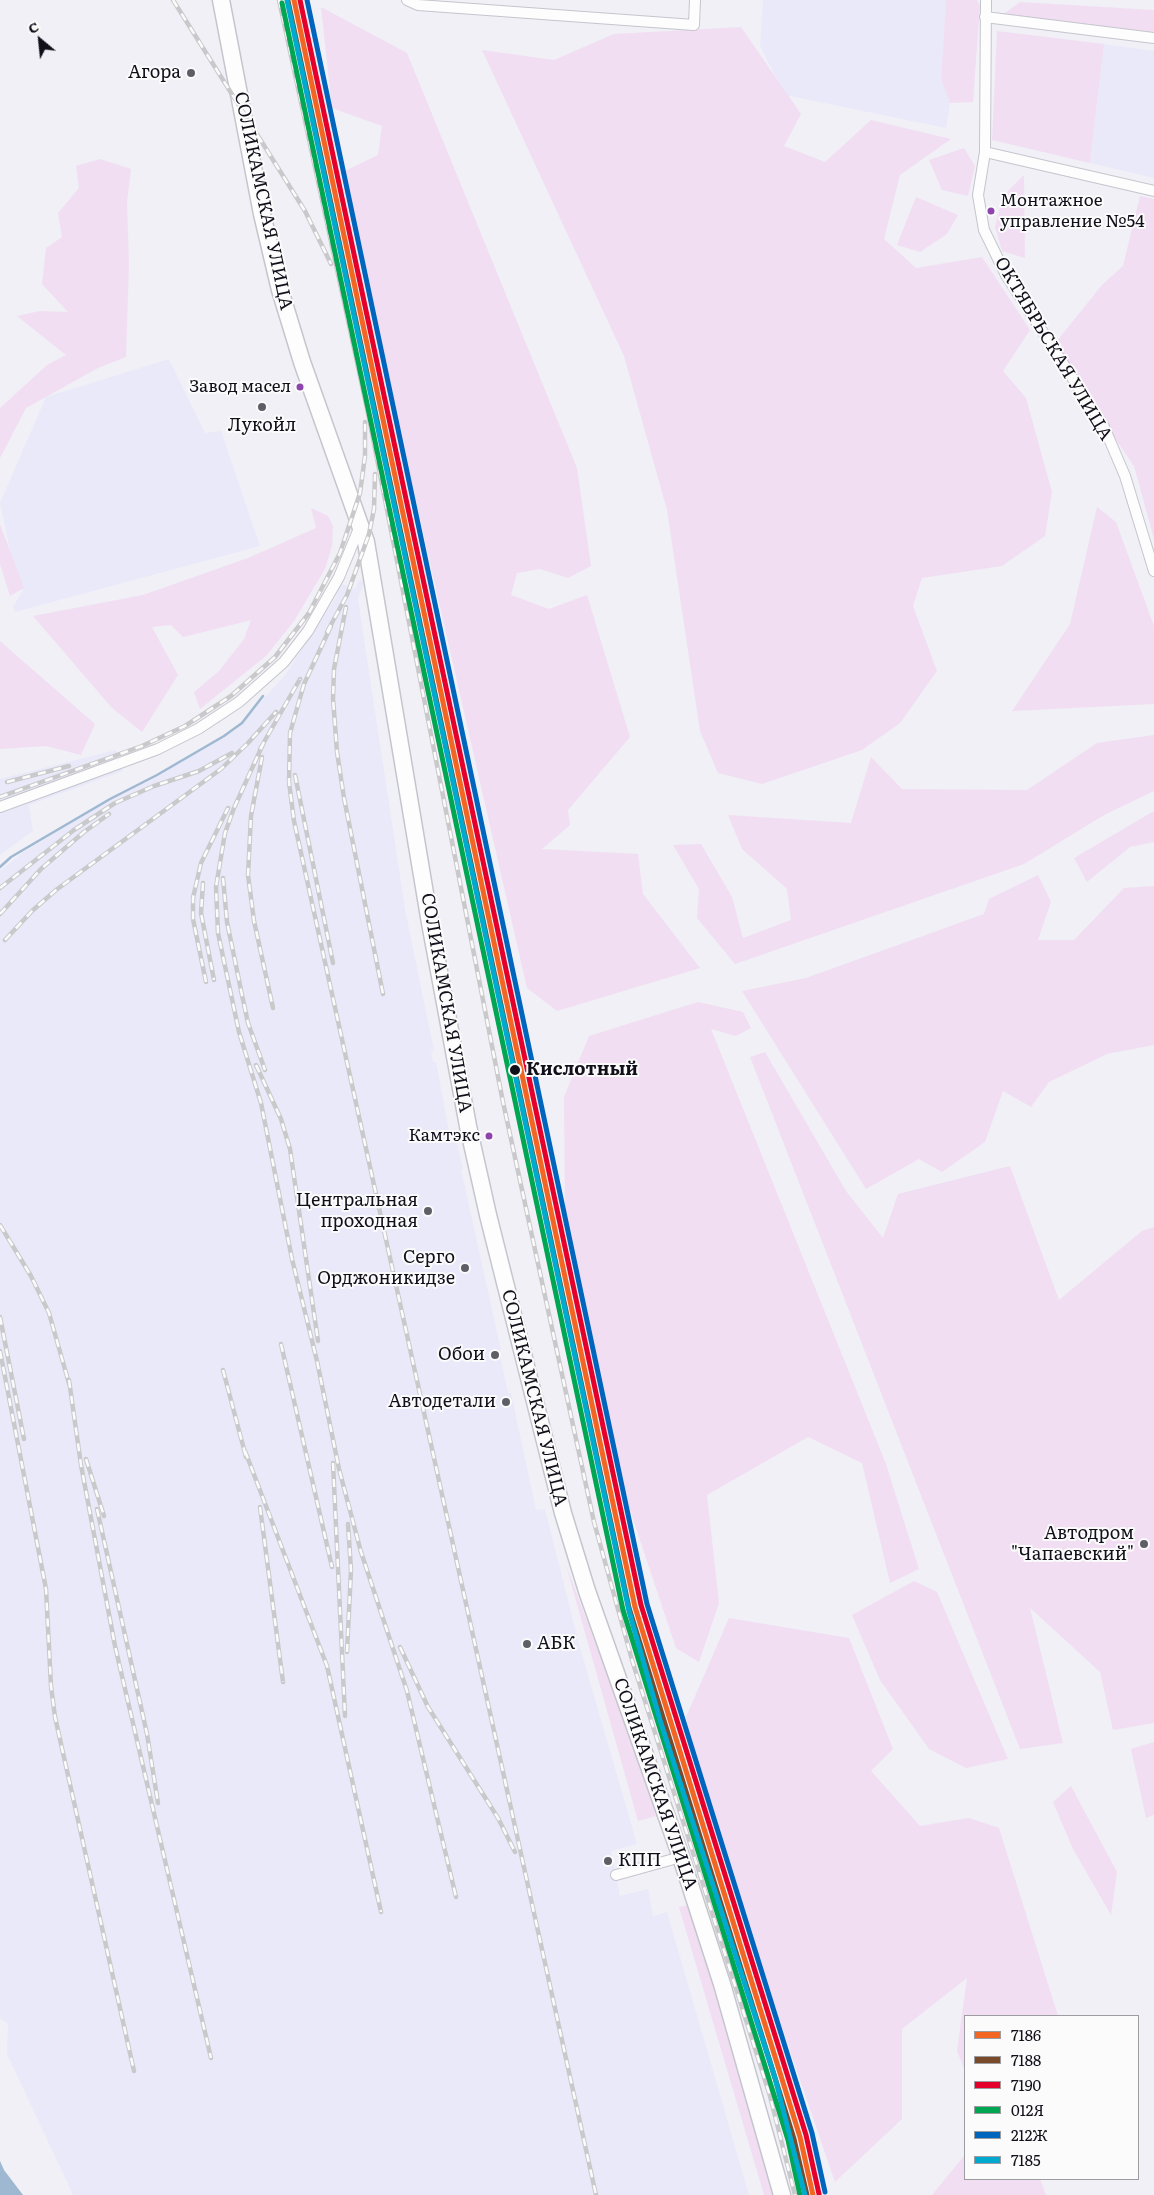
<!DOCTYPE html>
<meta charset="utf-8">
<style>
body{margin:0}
#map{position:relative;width:1154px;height:2195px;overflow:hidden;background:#f0f0f6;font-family:Literata,serif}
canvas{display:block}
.legend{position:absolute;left:964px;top:2015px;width:175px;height:165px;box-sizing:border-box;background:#fbfbfb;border:1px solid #9d9da1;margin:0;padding:6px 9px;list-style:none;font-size:15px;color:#100f1a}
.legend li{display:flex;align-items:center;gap:10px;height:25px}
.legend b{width:25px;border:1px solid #9d9da1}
.north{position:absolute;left:15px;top:15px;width:50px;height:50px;-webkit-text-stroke:4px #fbfbfb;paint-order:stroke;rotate:332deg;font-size:14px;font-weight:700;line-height:20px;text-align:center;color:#100f1a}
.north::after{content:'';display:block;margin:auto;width:18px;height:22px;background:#100f1a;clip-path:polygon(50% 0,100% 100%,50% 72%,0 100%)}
</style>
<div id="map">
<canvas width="1154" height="2195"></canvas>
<ul class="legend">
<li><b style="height:6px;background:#f26522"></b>7186</li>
<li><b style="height:6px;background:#7a4b2a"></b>7188</li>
<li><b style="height:6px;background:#e4002b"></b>7190</li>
<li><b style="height:6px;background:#00a651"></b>012Я</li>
<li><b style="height:6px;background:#0065bd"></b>212Ж</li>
<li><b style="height:6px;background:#00a9ce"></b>7185</li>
</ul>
<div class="north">С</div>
</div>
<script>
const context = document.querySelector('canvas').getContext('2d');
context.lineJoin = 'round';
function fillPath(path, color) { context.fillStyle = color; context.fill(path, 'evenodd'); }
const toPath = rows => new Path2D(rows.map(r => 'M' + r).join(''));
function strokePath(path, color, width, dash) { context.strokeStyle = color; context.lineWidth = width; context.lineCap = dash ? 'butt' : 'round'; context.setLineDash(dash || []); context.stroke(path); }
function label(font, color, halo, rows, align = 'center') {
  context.font = font + ' Literata,serif'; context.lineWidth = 4; context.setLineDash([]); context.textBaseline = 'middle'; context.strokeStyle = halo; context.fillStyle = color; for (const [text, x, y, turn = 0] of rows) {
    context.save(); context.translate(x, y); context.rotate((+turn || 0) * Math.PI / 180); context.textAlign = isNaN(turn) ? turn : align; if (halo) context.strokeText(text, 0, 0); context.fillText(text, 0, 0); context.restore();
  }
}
const built = toPath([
 [763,0,946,0,941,80,950,103,946,128,785,95,760,46],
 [1104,44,1154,51,1154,178,1090,163],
 [169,359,205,433,221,431,260,546,15,612,13,607,23,590,11,555,0,503,46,397],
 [359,580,364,581,358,599,405,909,434,1051,431,1052,433,1062,436,1062,450,1136,453,1136,455,1143,457,1143,463,1169,461,1169,501,1350,499,1351,508,1393,511,1393,536,1510,545,1509,579,1644,637,1844,611,1851,620,1896,648,1889,653,1916,667,1912,749,2195,73,2195,7,2054,8,2024,0,2018,0,871,22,853,119,794,149,781,236,730,285,675,336,597,340,583,355,589],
 [116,750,123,771,29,805,33,831,0,855,0,779]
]);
const green = toPath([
 [946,0,977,0,980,5,973,102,950,103,941,80],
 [1020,2,1154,10,1154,34,1001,16],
 [321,7,407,53,577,468,591,566,568,578,540,569,517,573,511,595,549,609,587,595,630,737,568,810,570,825,542,849,638,854,643,894,700,968,557,1011,527,988,341,173,378,155,382,126,332,108],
 [741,27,801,114,784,146,825,162,871,120,951,139,900,175,884,239,916,268,982,257,1030,330,1003,371,1026,398,1052,492,1045,536,1002,566,922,578,913,606,937,671,900,723,862,750,762,784,718,773,700,731,667,510,624,356,482,50,554,60,614,34],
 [997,31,1104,44,1090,163,992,140],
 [964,148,975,166,968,196,942,190,929,160],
 [100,159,131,169,127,202,129,264,126,357,98,368,26,408,0,458,0,408,47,365,66,355,17,316,40,311,68,312,42,284,46,248,62,237,58,213,79,188,76,166],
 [1024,175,1025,258,1002,251,995,227,1003,196],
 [1140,196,1154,199,1154,539,1134,466,1052,347,1102,285,1123,266],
 [916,197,958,215,947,234,920,252,897,245],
 [1097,507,1116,522,1154,626,1154,704,1012,711,1070,624],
 [311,508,328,516,333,526,332,546,325,569,294,621,266,656,200,709,194,692,219,671,244,639,251,620,183,637,171,625,152,627,178,675,142,732,112,708,33,616,143,595,248,558,316,528],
 [0,524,24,588,10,596,0,564],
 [0,641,95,724,81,755,46,746,0,749],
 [1154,735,1154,791,1104,815,1024,864,735,964,697,918,699,889,673,845,701,844,732,897,743,938,791,920,787,889,742,849,728,815,851,823,871,757,902,789,1027,790,1097,743],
 [1154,811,1154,842,1130,847,1087,882,1074,858],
 [1038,875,1051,902,1038,940,1074,940,1124,888,1154,886,1154,1045,1107,1054,1049,1082,1031,1107,1003,1091,985,1142,942,1172,919,1159,866,1189,742,991,806,978,984,914,989,899],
 [698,1002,743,1012,751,1028,736,1036,711,1029,886,1464,919,1569,890,1583,862,1463,808,1437,707,1495,719,1603,699,1662,676,1648,611,1453,565,1216,564,1097,589,1036],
 [765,1052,846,1191,883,1238,898,1194,1010,1166,1059,1300,1142,1231,1154,1227,1154,1723,1113,1730,1100,1672,1030,1608,1063,1743,1020,1749,750,1057],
 [566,1565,667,1835,664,1836,656,1816,638,1821],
 [914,1581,937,1592,1008,1759,966,1768,929,1749,880,1680,852,1615],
 [729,1618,849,1638,893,1749,871,1771,920,1826,969,1818,999,1828,1058,2016,965,2016,965,2071,957,2051,967,1978,902,2029,902,2119,835,2182,697,1780,686,1717],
 [1154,1742,1154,1815,1146,1818,1131,1749],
 [1071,1786,1117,1872,1111,1915,1073,1849,1053,1802],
 [689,1905,775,2195,764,2195,679,1907],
 [964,2156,965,2179,1040,2179,1046,2195,932,2195]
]);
const water = toPath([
 [0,2161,4,2170,23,2195,0,2195]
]);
const stream = toPath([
 [0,867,11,857,110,799,157,775,224,736,242,723,263,696]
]);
const minor = toPath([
 [407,0,418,5,694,25,695,0],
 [986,0,985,152,978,195,984,230,1006,275,1104,427,1125,476,1154,571],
 [985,17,1154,38],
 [985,152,1154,191],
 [0,807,158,749,198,729,239,702,284,662,308,631,339,577,360,526],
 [616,1875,681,1857]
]);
const primary = toPath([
 [221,0,262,214,280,290,302,362,366,542,430,923,468,1126,488,1215,563,1513,587,1591,681,1857,722,1984,782,2195]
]);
const rail = toPath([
 [173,0,305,211,331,264],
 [279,0,369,418,503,1102,594,1522,632,1660,770,2096,795,2195],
 [346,607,334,669,333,698,337,752,344,798,383,994],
 [331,626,304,684,290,733,289,782,294,821,596,2195],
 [327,632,347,595,369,534,374,509,375,474],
 [264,742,234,808,225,833,216,887,218,933,239,1032,261,1103,292,1259,317,1361,339,1469,361,1552,407,1691,456,1897],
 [260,749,300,679],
 [262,757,251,816,248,875,254,921,273,1008],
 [295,775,333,963],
 [7,782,69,766],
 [0,797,142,746,185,726,231,696,275,657,309,613,340,553,360,493,365,456,365,422],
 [223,878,227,922,242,995,248,1023,265,1070],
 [203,883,201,913,214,980],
 [0,888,74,830,115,803,154,786,199,771,232,753],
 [0,914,41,869,84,832,109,814],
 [5,940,32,911,56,890,221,769,248,743,276,712],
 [206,982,193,919,193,898,201,863,228,808],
 [256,1065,281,1119,290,1149,318,1341],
 [0,1225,31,1276,49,1313,70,1387],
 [0,1317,24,1439],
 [281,1344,332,1567],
 [0,1351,46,1589,51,1686,55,1717,134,2071],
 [223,1370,246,1457],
 [69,1380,81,1465,115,1646,211,2058],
 [245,1451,327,1666,381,1912],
 [86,1459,104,1516],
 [333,1463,345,1716],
 [260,1507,283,1682],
 [97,1509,147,1734,158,1803],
 [400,1647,428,1707,498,1818,515,1852],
 [347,1652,351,1570,348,1524]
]);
const rail1 = toPath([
 [294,0,635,1607,800,2137,813,2195]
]);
const rail2 = toPath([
 [288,1,629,1608,794,2139,807,2195]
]);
const rail3 = toPath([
 [300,0,641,1605,806,2135,819,2194]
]);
const rail4 = toPath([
 [282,3,623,1610,788,2140,800,2195]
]);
const rail5 = toPath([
 [307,0,647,1604,812,2133,825,2192]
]);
const rail6 = toPath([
 [287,0,629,1611,660,1720,775,2078,805,2195]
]);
const markers = [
 [191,73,5,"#5e5e67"],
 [991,211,4.5,"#8e44ad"],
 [300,387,4.5,"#8e44ad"],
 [262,407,5,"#5e5e67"],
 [515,1070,6,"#100f1a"],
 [489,1136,4.5,"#8e44ad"],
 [428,1211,5,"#5e5e67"],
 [465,1268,5,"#5e5e67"],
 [495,1355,5,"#5e5e67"],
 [506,1402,5,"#5e5e67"],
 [1144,1544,5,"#5e5e67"],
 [527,1644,5,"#5e5e67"],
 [608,1861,5,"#5e5e67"]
];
const busNames = [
 ["Монтажное",1000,201,"left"],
 ["управление №54",1000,222,"left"],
 ["Завод масел",291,387],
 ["Камтэкс",480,1136]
];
const poiNames = [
 ["Агора",181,73],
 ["Лукойл",262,426,"center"],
 ["Центральная",418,1201],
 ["проходная",418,1222],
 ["Серго",455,1258],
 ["Орджоникидзе",455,1279],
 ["Обои",485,1355],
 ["Автодетали",496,1402],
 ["Автодром",1134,1534],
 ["\"Чапаевский\"",1134,1555],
 ["АБК",537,1644,"left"],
 ["КПП",618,1861,"left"]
];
const streetNames = [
 ["СОЛИКАМСКАЯ УЛИЦА",263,201,78],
 ["ОКТЯБРЬСКАЯ УЛИЦА",1053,349,59],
 ["СОЛИКАМСКАЯ УЛИЦА",446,1003,80],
 ["СОЛИКАМСКАЯ УЛИЦА",534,1398,76],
 ["СОЛИКАМСКАЯ УЛИЦА",655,1784,71]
];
const stopNames = [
 ["Кислотный",526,1070]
];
fillPath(built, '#eae9fa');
fillPath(green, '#f1def2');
fillPath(water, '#9fb8d1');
strokePath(stream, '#9fb8d1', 2.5);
strokePath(minor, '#c5c5cd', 12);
strokePath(primary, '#c5c5cd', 19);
strokePath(minor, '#fdfdfe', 10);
strokePath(primary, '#fdfdfe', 16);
strokePath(rail, '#c9c9cb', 4.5);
strokePath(rail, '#fbfbfb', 2.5, [8]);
strokePath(rail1, '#f26522', 5);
strokePath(rail2, '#7a4b2a', 5);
strokePath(rail3, '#e4002b', 5);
strokePath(rail4, '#00a651', 5);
strokePath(rail5, '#0065bd', 5);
strokePath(rail6, '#00a9ce', 5);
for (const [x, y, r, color] of markers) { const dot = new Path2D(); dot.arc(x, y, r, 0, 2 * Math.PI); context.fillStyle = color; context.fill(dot); strokePath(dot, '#fbfbfb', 2); }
label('17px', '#100f1a', '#fbfbfb', busNames, 'right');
label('18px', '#100f1a', '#fbfbfb', poiNames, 'right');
label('18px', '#100f1a', '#fbfbfb', streetNames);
label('bold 18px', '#100f1a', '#fbfbfb', stopNames, 'left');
</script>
